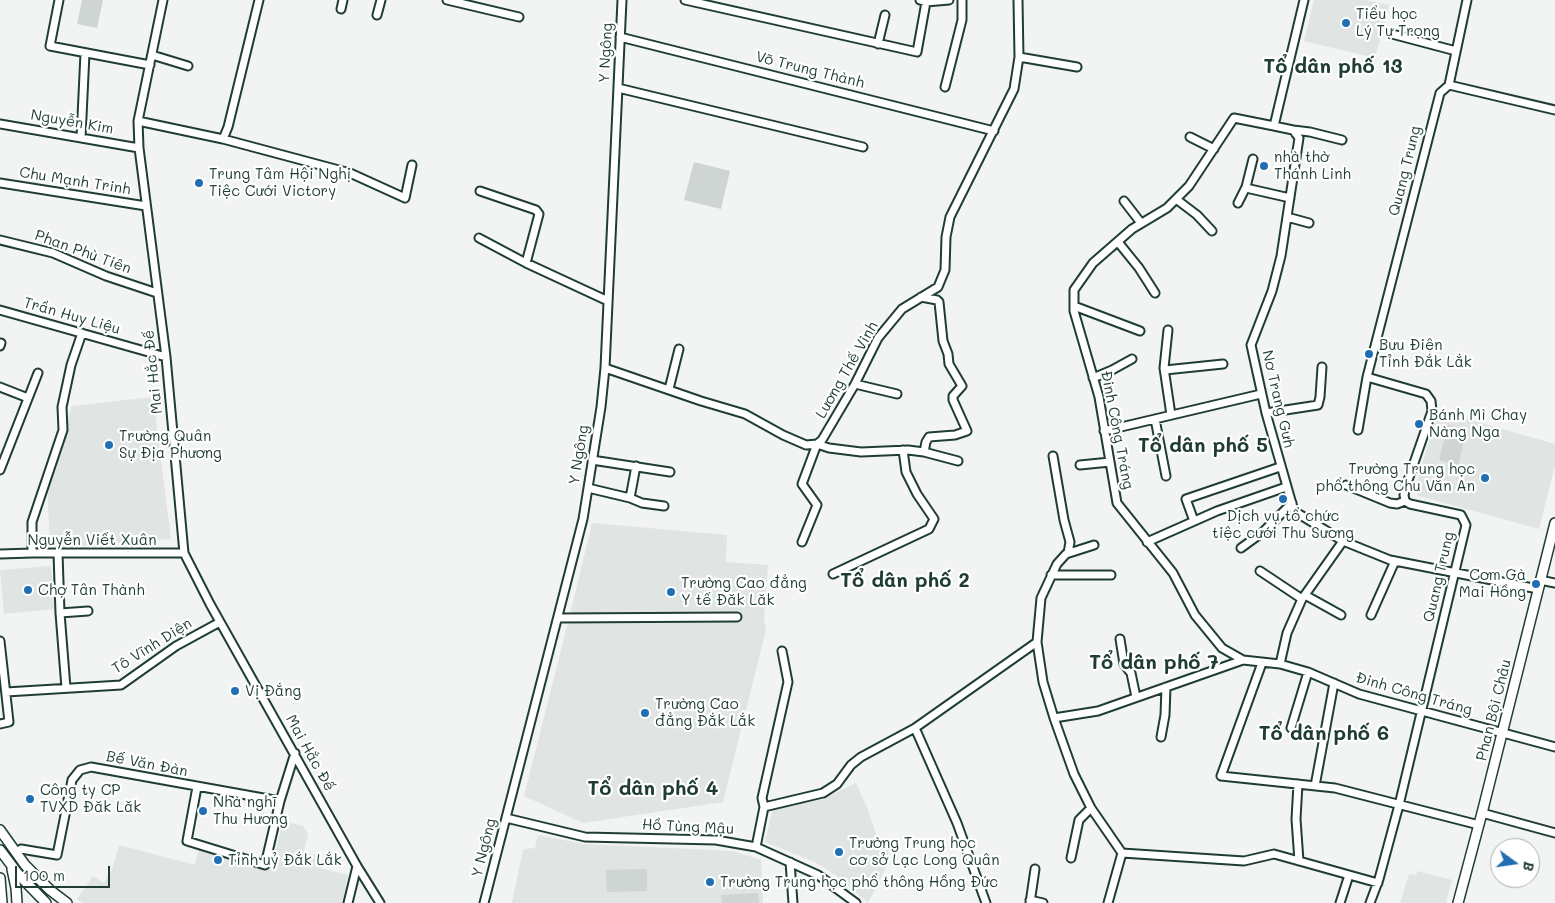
<!DOCTYPE html>
<meta charset="utf-8">
<style>
body{margin:0}
#map{position:relative;width:1555px;height:903px;overflow:hidden;background:#f2f3f3;font-family:Mali,sans-serif}
canvas{display:block}
.north{position:absolute;left:1490px;top:838px;width:50px;height:50px;box-sizing:border-box;background:#fff;border:1px solid #a5b1ae;border-radius:50%;rotate:104deg;font-size:14px;font-weight:700;line-height:20px;text-align:center;color:#1f3d34}
.north::after{content:'';display:block;margin:auto;width:18px;height:22px;background:#1f6fb2;clip-path:polygon(50% 0,100% 100%,50% 72%,0 100%)}
.scale{position:absolute;left:15px;top:866px;width:95px;height:22px;box-sizing:border-box;border:2px solid #1f3d34;border-top:0;padding-left:6px;font-size:15px;line-height:18px;white-space:nowrap;color:#1f3d34;-webkit-text-stroke:4px #fff;paint-order:stroke}
</style>
<div id="map">
<canvas width="1555" height="903"></canvas>
<div class="north">B</div>
<div class="scale">100 m</div>
</div>
<script>
const context = document.querySelector('canvas').getContext('2d');
context.lineJoin = 'round';
function fillPath(path, color) { context.fillStyle = color; context.fill(path, 'evenodd'); }
const toPath = rows => new Path2D(rows.map(r => 'M' + r).join(''));
function strokePath(path, color, width, dash) { context.strokeStyle = color; context.lineWidth = width; context.lineCap = dash ? 'butt' : 'round'; context.setLineDash(dash || []); context.stroke(path); }
function label(font, color, halo, rows, align = 'center') {
  context.font = font + ' Mali,sans-serif'; context.lineWidth = 4.5; context.setLineDash([]); context.textBaseline = 'middle'; context.strokeStyle = halo; context.fillStyle = color; for (const [text, x, y, turn = 0] of rows) {
    context.save(); context.translate(x, y); context.rotate((+turn || 0) * Math.PI / 180); context.textAlign = isNaN(turn) ? turn : align; if (halo) context.strokeText(text, 0, 0); context.fillText(text, 0, 0); context.restore();
  }
}
const built = toPath([
 [1314,0,1366,0,1389,5,1375,58,1304,41],
 [153,397,171,539,50,548,47,485,72,406],
 [1446,413,1555,444,1555,465,1539,529,1419,496,1414,491,1437,416],
 [592,523,727,535,726,562,768,565,764,620,766,630,723,802,583,823,524,796,569,619],
 [51,566,55,609,4,614,0,570],
 [856,783,867,807,877,837,887,838,889,862,868,903,838,877,815,862,765,842,773,808,821,800],
 [283,821,303,826,308,834,304,851,318,856,315,867,348,875,342,903,83,903,77,899,93,876,104,883,112,870,119,845,195,865,199,848,271,869],
 [538,835,584,844,733,851,761,860,763,903,512,903,523,849,535,848],
 [1418,871,1452,880,1446,903,1400,903,1409,874,1416,875]
]);
const green = toPath([
 [82,0,103,0,97,28,77,24],
 [694,162,730,171,721,209,684,200],
 [1448,425,1467,430,1458,465,1439,460],
 [647,869,647,891,607,892,606,870],
 [758,893,759,903,722,903,721,895]
]);
const minor = toPath([
 [59,0,50,46,150,65],
 [163,0,138,121,139,148,166,357,184,553,210,604,357,866,380,903],
 [447,0,519,17],
 [685,0,917,52,926,2],
 [920,0,926,2,949,0],
 [1304,0,1274,126,1293,130,1299,138,1281,256,1272,291,1251,345,1266,413,1294,511,1343,541,1390,560,1538,589],
 [341,9,343,0],
 [377,15,381,0],
 [1392,34,1456,51],
 [620,37,994,131],
 [878,44,885,15],
 [152,55,188,66],
 [1019,57,1077,67],
 [1449,85,1555,110],
 [945,87,962,20,962,0],
 [618,88,863,147],
 [138,121,223,139,228,127,259,0],
 [0,124,139,148],
 [1274,126,1234,118,1189,186,1167,208,1132,229,1093,263,1074,290,1074,311,1099,397,1117,503,1173,573,1195,615,1222,648,1243,660,1280,664,1308,672,1359,694,1555,747],
 [1293,130,1310,132,1342,140],
 [1190,137,1214,149],
 [81,138,85,53],
 [223,139,350,173,405,198,412,165],
 [0,183,146,206],
 [1246,188,1290,198],
 [480,191,536,210,539,214,526,263],
 [1176,199,1197,215,1212,231],
 [1124,201,1141,223],
 [1238,203,1246,187,1253,159],
 [1287,217,1309,223],
 [479,238,526,263,608,301],
 [0,240,53,253,106,276,157,293],
 [1118,242,1139,268,1155,293],
 [921,297,937,300,939,302,943,341,948,354,949,364,962,386,953,396,953,400,967,431,955,435,929,437,926,442,924,452],
 [1074,306,1140,331],
 [0,310,166,357],
 [1168,330,1164,368,1171,415],
 [0,346,1,343],
 [605,368,701,401,745,414,783,435,806,445,817,444,822,440,855,384,878,338,902,309,938,287,945,270,946,237,950,217,1014,89,1019,57,1018,0],
 [1165,370,1223,364],
 [1093,378,1112,370,1132,359],
 [855,384,897,394],
 [0,387,28,398],
 [669,389,679,349],
 [1266,413,1318,405,1320,397,1322,367],
 [1155,419,1166,476],
 [1358,430,1367,377],
 [1104,431,1261,394],
 [1053,456,1064,520,1070,542,1068,553],
 [592,460,670,472],
 [1080,465,1110,462],
 [0,470,38,373],
 [1346,485,1390,503,1397,504,1405,501],
 [588,488,630,498,636,466],
 [630,498,642,503,664,506],
 [1194,521,1186,499,1280,467],
 [802,542,817,505,802,484,817,444,829,448,861,452,908,450,924,452,958,461],
 [1147,542,1217,511,1286,487],
 [1094,545,1066,554,1057,564,1041,598,1037,642,1043,682,1054,718,1074,774,1091,808,1122,853,1108,903],
 [1241,548,1263,532,1292,503],
 [32,553,32,522,63,430,62,407,71,365,82,333],
 [58,553,60,613,66,688],
 [0,554,32,553,184,553],
 [1260,571,1302,599],
 [833,574,929,529,934,519,917,494,906,472,903,450],
 [1051,575,1111,575],
 [1540,580,1555,583],
 [1305,595,1341,615],
 [60,613,88,611],
 [1371,615,1395,561],
 [558,618,737,617],
 [1120,639,1124,664,1131,673,1136,697],
 [0,641,9,722,0,724],
 [1262,663,1221,776,1335,788,1479,825],
 [1280,664,1287,633,1302,599,1343,541],
 [6,692,121,685,176,646,220,622],
 [1054,718,1098,711,1243,660],
 [915,728,957,823,986,903],
 [1291,728,1308,672],
 [1161,737,1165,715,1166,687],
 [1298,784,1296,819,1299,861],
 [1315,786,1334,683],
 [197,787,187,841,265,865,280,801,295,753],
 [764,807,823,793,837,784,851,765,861,757,915,728,1037,642],
 [1482,813,1555,833],
 [506,818,585,837,716,840,756,847,818,875,856,903],
 [756,847,764,807,762,798,788,682,782,651],
 [16,853,21,849,57,855,72,780,80,770,91,767,280,801],
 [1122,853,1244,861,1274,854,1378,883],
 [1071,858,1079,820,1091,808],
 [790,862,793,903],
 [1030,900,1043,903],
 [348,903,357,866],
 [484,903,583,519,601,407,605,368,622,0],
 [1030,903,1035,869],
 [1340,903,1349,875],
 [1370,903,1379,879,1399,805,1466,525,1461,515,1410,504,1405,501,1404,495,1406,486,1432,411,1431,401,1426,394,1367,377,1440,93,1449,85,1467,0]
]);
const major = toPath([
 [0,830,25,865,50,890,67,903],
 [0,850,18,874,46,903],
 [12,869,16,888,17,903],
 [0,878,2,903],
 [1458,903,1482,813,1555,523]
]);
const markers = [
 [1346,23,5,"#1f6fb2"],
 [1264,166,5,"#1f6fb2"],
 [199,183,5,"#1f6fb2"],
 [1369,354,5,"#1f6fb2"],
 [1419,424,5,"#1f6fb2"],
 [109,445,5,"#1f6fb2"],
 [1485,478,5,"#1f6fb2"],
 [1283,499,5,"#1f6fb2"],
 [1536,584,5,"#1f6fb2"],
 [28,590,5,"#1f6fb2"],
 [671,592,5,"#1f6fb2"],
 [235,691,5,"#1f6fb2"],
 [645,713,5,"#1f6fb2"],
 [30,799,5,"#1f6fb2"],
 [203,811,5,"#1f6fb2"],
 [839,852,5,"#1f6fb2"],
 [218,860,5,"#1f6fb2"],
 [710,882,5,"#1f6fb2"]
];
const poiNames = [
 ["Tiểu học",1356,14],
 ["Lý Tự Trọng",1356,31],
 ["nhà thờ",1274,157],
 ["Thánh Linh",1274,174],
 ["Trung Tâm Hội Nghị",209,174],
 ["Tiệc Cưới Victory",209,191],
 ["Bưu Điện",1379,345],
 ["Tỉnh Đắk Lắk",1379,362],
 ["Bánh Mì Chay",1429,415],
 ["Nàng Nga",1429,432],
 ["Trường Quân",119,436],
 ["Sự Địa Phương",119,453],
 ["Trường Trung học",1475,469,"right"],
 ["phổ thông Chu Văn An",1475,486,"right"],
 ["Dịch vụ tổ chức",1283,516,"center"],
 ["tiệc cưới Thu Sương",1283,533,"center"],
 ["Cơm Gà",1526,575,"right"],
 ["Mai Hồng",1526,592,"right"],
 ["Trường Cao đẳng",681,583],
 ["Y tế Đăk Lăk",681,600],
 ["Chợ Tân Thành",38,590],
 ["Vị Đắng",245,691],
 ["Trường Cao",655,704],
 ["đẳng Đắk Lắk",655,721],
 ["Công ty CP",40,790],
 ["TVXD Đăk Lăk",40,807],
 ["Nhà nghĩ",213,802],
 ["Thu Hương",213,819],
 ["Trường Trung học",849,843],
 ["cơ sở Lạc Long Quân",849,860],
 ["Tỉnh uỷ Đắk Lắk",228,860],
 ["Trường Trung học phổ thông Hồng Đức",720,882]
];
const streetNames = [
 ["Y Ngông",606,53,-87],
 ["Võ Trung Thành",810,70,14],
 ["Nguyễn Kim",72,122,10],
 ["Quang Trung",1405,171,-76],
 ["Chu Mạnh Trinh",75,181,9],
 ["Phan Phù Tiên",83,252,20],
 ["Trần Huy Liệu",72,316,16],
 ["Lương Thế Vinh",847,370,-60],
 ["Mai Hắc Đế",153,372,-96],
 ["Nơ Trang Gưh",1278,399,77],
 ["Đinh Công Tráng",1117,430,79],
 ["Y Ngông",579,455,-81],
 ["Nguyễn Viết Xuân",92,540],
 ["Quang Trung",1439,577,-77],
 ["Tô Vĩnh Diện",152,646,-32],
 ["Đinh Công Tráng",1414,694,16],
 ["Phan Bội Châu",1494,710,-76],
 ["Mai Hắc Đế",310,753,61],
 ["Bế Văn Đàn",147,764,11],
 ["Hồ Tùng Mậu",688,827,3],
 ["Y Ngông",484,848,-76]
];
const districtNames = [
 ["Tổ dân phố 13",1333,67],
 ["Tổ dân phố 5",1203,446],
 ["Tổ dân phố 2",905,581],
 ["Tổ dân phố 7",1154,663],
 ["Tổ dân phố 6",1324,734],
 ["Tổ dân phố 4",653,789]
];
fillPath(built, '#e0e4e3');
fillPath(green, '#ced5d3');
strokePath(minor, '#1f3d34', 11);
strokePath(major, '#1f3d34', 12);
strokePath(minor, '#fff', 7);
strokePath(major, '#fff', 9);
for (const [x, y, r, color] of markers) { const dot = new Path2D(); dot.arc(x, y, r, 0, 2 * Math.PI); context.fillStyle = color; context.fill(dot); strokePath(dot, '#fff', 2); }
label('15px', '#1f3d34', '#fff', poiNames, 'left');
label('15px', '#1f3d34', '#fff', streetNames);
label('bold 20px', '#1f3d34', '#fff', districtNames);
</script>
